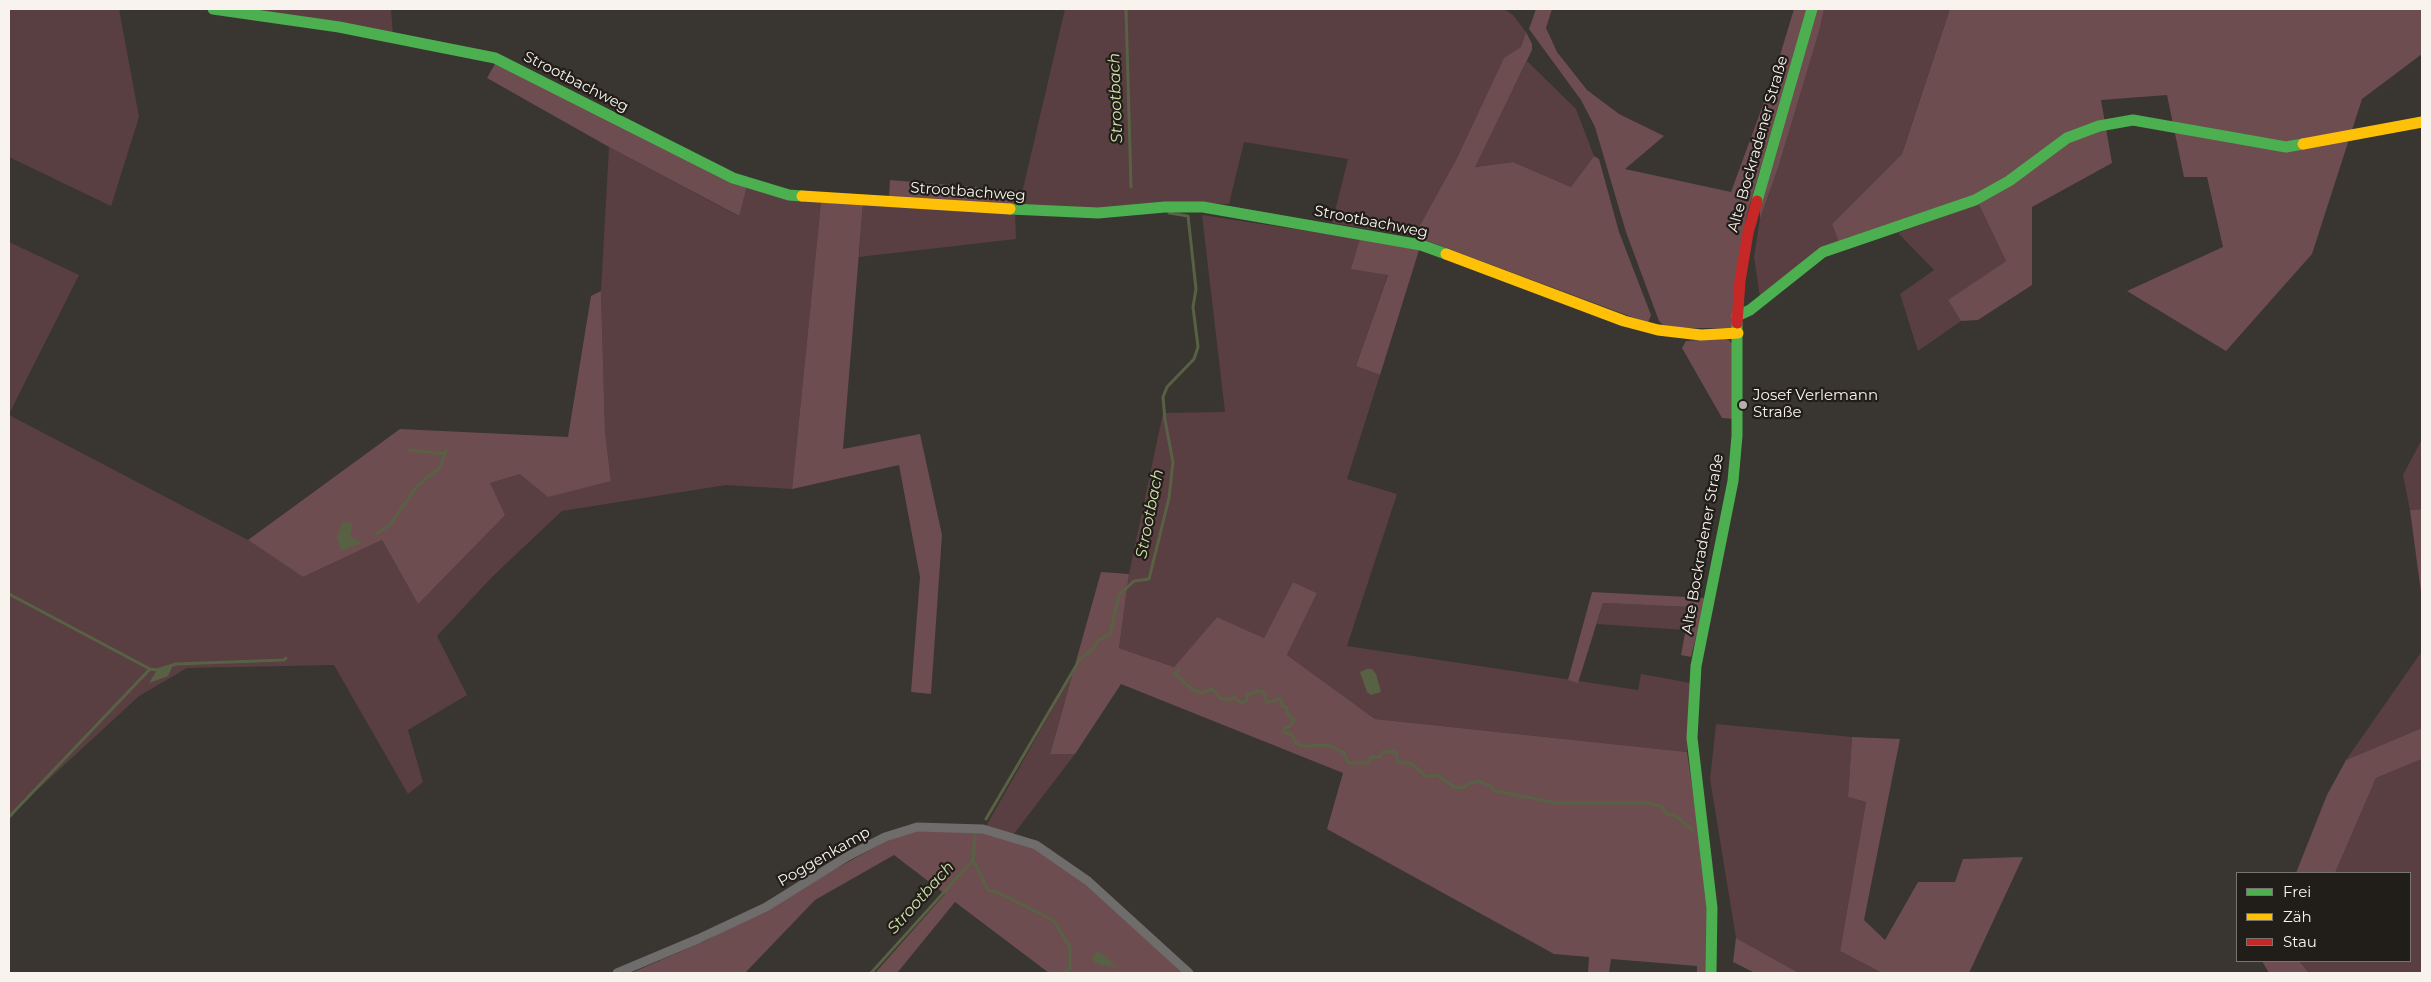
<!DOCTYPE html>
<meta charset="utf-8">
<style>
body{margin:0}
#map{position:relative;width:2431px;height:982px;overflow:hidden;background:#393530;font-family:Montserrat,sans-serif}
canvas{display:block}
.frame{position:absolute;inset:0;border:10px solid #f8f3ed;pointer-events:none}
.legend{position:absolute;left:2236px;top:872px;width:175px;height:90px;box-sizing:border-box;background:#211d19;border:1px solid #77736e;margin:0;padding:6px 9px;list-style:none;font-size:15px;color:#f8f3ed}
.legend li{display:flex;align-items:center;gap:10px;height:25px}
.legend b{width:25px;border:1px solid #77736e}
</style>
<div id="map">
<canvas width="2431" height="982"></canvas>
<div class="frame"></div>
<ul class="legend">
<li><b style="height:6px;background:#4caf50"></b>Frei</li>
<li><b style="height:6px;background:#ffc107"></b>Zäh</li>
<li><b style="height:6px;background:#c62828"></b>Stau</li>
</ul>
</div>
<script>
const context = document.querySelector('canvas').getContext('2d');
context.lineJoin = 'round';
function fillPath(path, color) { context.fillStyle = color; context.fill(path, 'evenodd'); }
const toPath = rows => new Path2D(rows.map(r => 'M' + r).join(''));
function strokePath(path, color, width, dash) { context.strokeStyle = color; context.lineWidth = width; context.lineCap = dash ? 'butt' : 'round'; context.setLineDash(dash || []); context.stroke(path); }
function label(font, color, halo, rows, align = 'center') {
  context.font = font + ' Montserrat,sans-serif'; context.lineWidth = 4.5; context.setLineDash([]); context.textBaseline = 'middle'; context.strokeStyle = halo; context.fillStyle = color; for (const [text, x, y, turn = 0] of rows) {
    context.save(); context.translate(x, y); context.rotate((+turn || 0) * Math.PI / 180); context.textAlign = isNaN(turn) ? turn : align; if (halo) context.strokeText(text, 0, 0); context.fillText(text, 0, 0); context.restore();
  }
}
const green = toPath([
 [9,9,119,9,139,117,111,206,9,157],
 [231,9,391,9,393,35],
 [1065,9,1504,9,1513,15,1526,32,1521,47,1504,59,1457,158,1414,236,1332,223,1348,159,1244,142,1229,204,1203,203,1101,210,1019,206],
 [1824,9,1950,9,1902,154,1832,224,1839,243,1760,297,1754,257,1760,219,1778,168],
 [1527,61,1576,109,1594,156,1571,187,1513,162,1474,167],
 [609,147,738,216,747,186,821,202,792,489,726,485,562,511,493,576,437,636,467,695,408,730,423,782,408,794,334,665,187,668,139,696,9,816,9,415,248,540,303,577,382,540,418,604,489,483,520,474,611,481,605,432,601,291],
 [1979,203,2006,261,1948,300,1961,321,1918,351,1900,294,1934,270,1898,233],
 [863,204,1015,212,1016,239,859,257],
 [1202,215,1360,239,1388,274,1356,366,1380,375,1347,479,1397,494,1347,646,1638,690,1641,674,1691,683,1687,752,1375,719,1287,655,1317,593,1293,582,1264,638,1217,617,1174,667,1119,648,1129,574,1163,413,1225,412],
 [9,242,79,275,9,414],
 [2422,439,2422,509,2410,510,2403,475],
 [1603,603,1691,607,1686,630,1597,624],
 [2422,651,2422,728,2346,760],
 [1072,675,1050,753,1075,754,1013,835,986,826],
 [1716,724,1852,737,1848,797,1866,802,1840,951,1882,973,1799,973,1736,938,1710,779],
 [2422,759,2422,973,2309,973,2299,961,2410,961,2410,873,2335,873,2376,778]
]);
const forest = toPath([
 [1536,9,1552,9,1546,28,1557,52,1587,90,1619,114,1664,136,1625,169,1731,192,1774,75,1794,9,1807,9,1746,218,1733,328,1681,328,1663,325,1659,321,1626,232,1595,127,1581,100,1529,29],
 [1816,9,1824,9,1819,31,1778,168,1760,219,1760,205],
 [1950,9,2422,9,2422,54,2362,99,2312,254,2226,351,2127,291,2223,247,2207,177,2184,177,2167,95,2101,100,2112,163,2032,207,2032,285,1978,320,1961,321,1948,300,2006,261,1975,196,1839,243,1832,224,1902,154],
 [1526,32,1532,44,1532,50,1475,167,1513,162,1571,187,1594,156,1599,159,1619,232,1651,315,1648,323,1414,236,1457,158,1504,58,1521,47],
 [496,62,747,186,739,216,609,147,487,78],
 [890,180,1022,191,1019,206,889,197],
 [821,202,863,204,843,449,920,434,942,535,931,694,911,692,920,577,899,465,792,489],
 [1360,239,1420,247,1380,375,1356,366,1388,275,1351,269],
 [601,291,605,432,611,481,548,497,520,474,490,483,505,515,418,604,382,540,303,577,248,540,400,429,568,437,591,296],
 [1723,338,1729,340,1733,345,1733,419,1722,418,1682,348,1686,341],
 [2422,509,2422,600,2410,510],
 [1101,572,1129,574,1119,648,1174,667,1217,617,1264,638,1293,582,1317,593,1287,655,1375,719,1687,752,1710,907,1707,973,1697,973,1697,966,1611,959,1609,973,1588,973,1589,957,1554,954,1327,829,1343,773,1121,684,1075,754,1050,754],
 [1592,592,1706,598,1691,657,1681,655,1690,607,1603,603,1578,683,1568,680],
 [2422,728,2422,759,2376,778,2335,873,2296,873,2327,795,2346,760],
 [1852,737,1900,739,1864,920,1885,940,1918,882,1955,882,1963,859,2023,857,1969,973,1882,973,1840,951,1866,802,1848,797],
 [917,831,982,832,1035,848,1086,884,1185,973,1049,973,955,902,897,973,875,973,945,894,894,855,815,900,745,973,631,973,707,940,886,841],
 [1736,938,1799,973,1755,973,1733,962],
 [2262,961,2299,961,2309,973,2269,973]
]);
const water = toPath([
 [342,522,353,523,350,536,362,543,341,551,337,537],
 [173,665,168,676,149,683,157,670],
 [1367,669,1372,669,1376,674,1381,692,1371,695,1367,692,1360,672],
 [1097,951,1104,955,1117,967,1100,965,1094,962,1092,957]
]);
const stream = toPath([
 [1126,9,1131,187],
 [409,450,445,454],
 [376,534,390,525,417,486,435,471,439,470,446,451],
 [9,594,150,669],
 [1179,670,1175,674,1193,690,1202,693,1212,689,1220,698,1228,700,1234,697,1241,703,1247,700,1247,695,1258,691,1263,692,1267,703,1280,698,1282,706,1287,708,1288,715,1294,720,1289,727,1285,727,1284,732,1292,735,1295,742,1301,746,1328,745,1344,753,1348,763,1369,763,1371,757,1380,757,1383,752,1391,751,1396,753,1398,762,1412,764,1427,777,1437,775,1454,787,1463,788,1470,783,1479,781,1490,786,1495,791,1557,803,1650,803,1662,807,1666,814,1676,816,1693,830],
 [9,817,150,669,157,670,176,664,284,660,286,658],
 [986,819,1080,659,1094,648,1099,640,1110,634,1119,595,1134,581,1149,579,1169,498,1173,462,1165,420,1163,397,1167,387,1194,359,1198,347,1193,307,1196,289,1188,216,1169,213],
 [973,860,988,890,999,893,1053,920,1070,947,1070,969,1062,973],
 [871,973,973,860,975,834]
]);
const street = toPath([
 [617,973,698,939,766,907,848,856,885,837,917,827,983,829,1036,845,1088,881,1189,973]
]);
const fast = toPath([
 [213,9,339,27,495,58,733,178,789,195,802,196],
 [1757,201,1812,9],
 [1010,209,1098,213,1165,207,1203,207,1421,245,1446,254],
 [1737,316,1750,310,1823,252,1975,200,2009,181,2067,138,2099,126,2133,120,2286,147,2303,144],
 [1711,973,1712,908,1692,738,1696,666,1733,481,1737,436,1737,323]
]);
const slow = toPath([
 [2303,144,2422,122],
 [802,196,1010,209],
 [1446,254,1624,321,1658,330,1701,335,1738,333]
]);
const jam = toPath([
 [1737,323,1740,281,1748,233,1757,201]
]);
const markers = [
 [1743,405,5,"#b5b0ab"]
];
const streetNames = [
 ["Strootbachweg",576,82,27],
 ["Alte Bockradener Straße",1758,144,-74],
 ["Strootbachweg",968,192,4],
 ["Strootbachweg",1371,222,11],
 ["Alte Bockradener Straße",1703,544,-80],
 ["Poggenkamp",824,857,-30]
];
const poiNames = [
 ["Josef Verlemann",1753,396],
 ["Straße",1753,413]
];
const waterNames = [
 ["Strootbach",1116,98,-92],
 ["Strootbach",1150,514,-79],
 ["Strootbach",921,898,-48]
];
fillPath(green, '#593f41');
fillPath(forest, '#6d4d50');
fillPath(water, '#586144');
strokePath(stream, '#586144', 3);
strokePath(street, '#6f6c6c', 9);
strokePath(fast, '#4caf50', 11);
strokePath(slow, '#ffc107', 11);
strokePath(jam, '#c62828', 11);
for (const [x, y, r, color] of markers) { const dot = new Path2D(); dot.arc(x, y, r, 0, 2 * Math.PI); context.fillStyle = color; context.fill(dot); strokePath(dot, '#211d19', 2); }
label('15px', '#f8f3ed', '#211d19', streetNames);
label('15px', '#f8f3ed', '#211d19', poiNames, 'left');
label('italic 16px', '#cfe2a9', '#211d19', waterNames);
</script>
